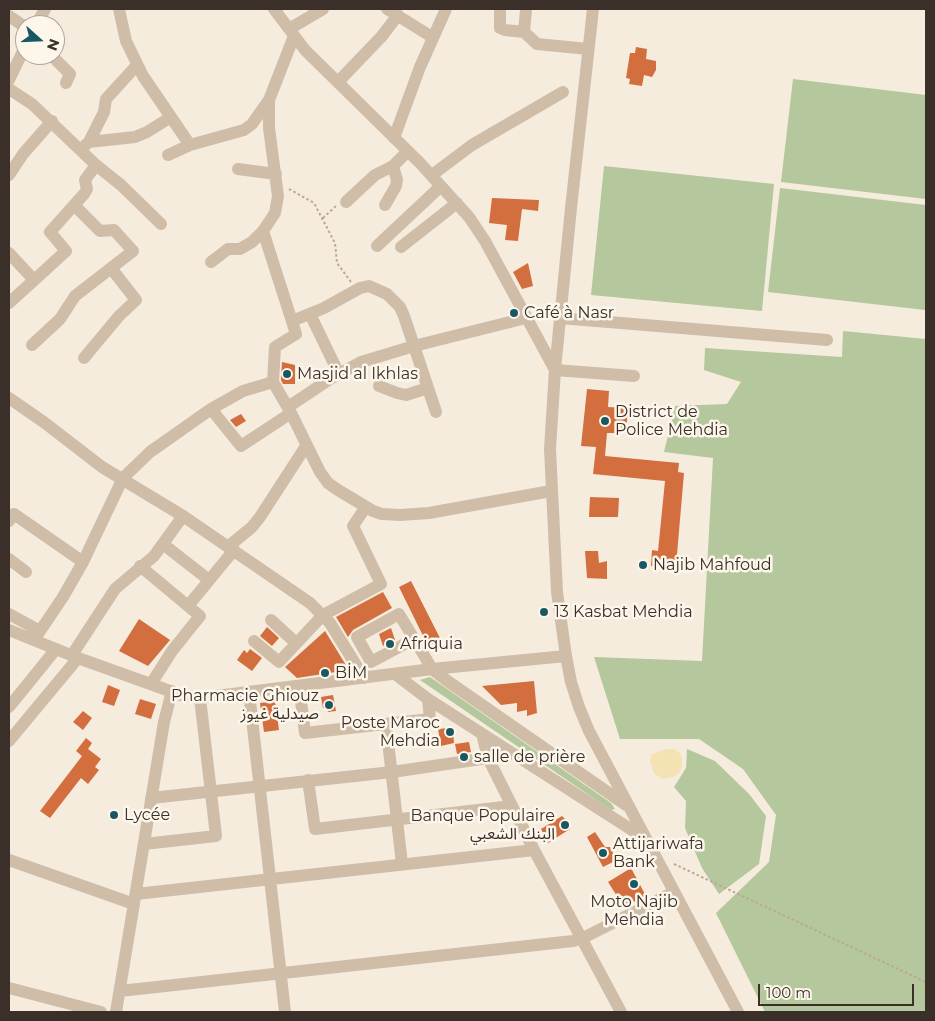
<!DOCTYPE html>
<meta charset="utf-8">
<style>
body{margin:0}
#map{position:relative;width:935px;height:1021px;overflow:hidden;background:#f5ecde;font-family:Montserrat,sans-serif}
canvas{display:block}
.frame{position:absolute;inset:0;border:10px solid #3b3029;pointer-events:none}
.north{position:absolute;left:15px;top:15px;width:50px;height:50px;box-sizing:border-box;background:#fcf6eb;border:1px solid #afa79d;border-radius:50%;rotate:110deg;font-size:14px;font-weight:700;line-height:20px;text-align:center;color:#3b3029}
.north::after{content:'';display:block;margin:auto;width:18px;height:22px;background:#195862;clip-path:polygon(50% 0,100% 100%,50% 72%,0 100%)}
.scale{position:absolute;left:758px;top:984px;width:156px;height:22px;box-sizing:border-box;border:2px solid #3b3029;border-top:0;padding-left:6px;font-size:15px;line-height:18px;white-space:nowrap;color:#3b3029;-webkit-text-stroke:4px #fcf6eb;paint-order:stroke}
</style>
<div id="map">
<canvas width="935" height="1021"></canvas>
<div class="frame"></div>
<div class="north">N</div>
<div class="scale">100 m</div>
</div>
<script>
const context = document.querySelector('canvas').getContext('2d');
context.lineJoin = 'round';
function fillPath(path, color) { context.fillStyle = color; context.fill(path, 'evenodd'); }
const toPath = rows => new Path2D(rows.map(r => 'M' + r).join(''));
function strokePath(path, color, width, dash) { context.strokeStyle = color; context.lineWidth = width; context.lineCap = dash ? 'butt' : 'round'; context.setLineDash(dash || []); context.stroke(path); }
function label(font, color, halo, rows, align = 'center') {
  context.font = font + ' Montserrat,"Noto Sans Arabic",sans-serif'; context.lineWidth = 5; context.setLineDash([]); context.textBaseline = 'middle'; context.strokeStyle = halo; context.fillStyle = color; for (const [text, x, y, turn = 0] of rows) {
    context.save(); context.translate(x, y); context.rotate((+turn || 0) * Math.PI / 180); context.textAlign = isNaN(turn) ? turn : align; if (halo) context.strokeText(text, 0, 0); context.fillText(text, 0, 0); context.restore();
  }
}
const green = toPath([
 [793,79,926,95,926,199,781,182],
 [604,166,774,184,762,311,591,295],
 [780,188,926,205,926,296,925,310,768,292],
 [843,331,926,339,926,1012,765,1012,716,913,769,862,776,815,743,769,699,739,620,739,594,657,702,661,713,458,664,452,675,406,727,404,741,382,704,370,705,348,842,357],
 [430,677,611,803,615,809,611,810,420,680],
 [687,749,715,761,749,794,766,816,759,864,719,894,702,868,685,828,686,801,674,787,686,768]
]);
const sand = toPath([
 [667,749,674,749,679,752,682,758,682,767,679,773,674,777,663,779,656,775,653,771,650,760,652,754]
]);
const building = toPath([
 [636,47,647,49,646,59,656,61,656,70,652,77,644,75,642,86,629,84,630,79,626,78,630,53,635,53],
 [492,198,539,200,538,211,522,209,518,241,505,240,507,225,489,223],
 [528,263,533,286,522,289,513,272],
 [282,362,295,365,295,384,283,384,281,380],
 [587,389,609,391,608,407,628,408,626,433,607,433,605,456,679,463,678,472,684,473,676,566,651,566,652,550,658,551,665,481,593,474,596,447,581,446],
 [241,414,246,421,236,427,230,420],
 [590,497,619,498,618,517,589,517],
 [585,551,598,551,599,563,607,561,607,579,587,578],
 [411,581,441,640,428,646,399,587],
 [383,592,392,608,353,630,348,637,336,617],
 [139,619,170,640,148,666,119,651],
 [267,627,279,638,272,646,260,636],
 [391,628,395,640,383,646,379,634],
 [325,631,349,670,297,678,285,667],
 [250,649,262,658,252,671,237,660,244,650,247,653],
 [534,681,537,713,527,716,527,710,517,712,517,703,501,705,482,686],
 [108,685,120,690,114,706,102,702],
 [333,695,336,711,328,712,327,707,323,708,321,697],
 [140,699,156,704,151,719,135,714],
 [275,701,279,730,264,732,260,703],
 [83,711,92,718,83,730,73,722],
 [449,728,453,732,454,743,441,746,438,729],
 [86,738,92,743,88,749,101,759,95,767,99,770,88,784,81,778,50,818,40,811,82,756,76,751],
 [469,742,471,752,457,754,455,744],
 [562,816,568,822,570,829,548,843,541,829],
 [595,832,605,847,610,847,617,860,603,867,587,837],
 [631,868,646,896,635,902,633,901,624,907,608,882]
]);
const path = toPath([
 [289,189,314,203,335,243,337,263,351,282],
 [323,218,336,206],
 [674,864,926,982]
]);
const minor = toPath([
 [119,9,126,41,143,76,190,145],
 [274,9,305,50,420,163,469,217,485,241,555,370,634,376],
 [387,9,432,37],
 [500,9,500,28,505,30,524,32,537,44,588,49],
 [593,9,571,208,555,370,550,449,557,592,566,656,571,682,579,707,589,731,738,1012],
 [9,16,25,27],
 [36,25,45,9],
 [289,29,323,9],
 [524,32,526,10],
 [51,55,70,74,66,83],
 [9,80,25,47],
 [338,82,382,36,398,15],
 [9,89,32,104,96,165,85,180,87,189,84,194,50,232,66,251,9,303],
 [394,138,420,67,446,9],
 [89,142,104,112,106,99,137,65],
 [81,149,89,142,135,137,147,132,171,117],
 [168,155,190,145,244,130,252,124,269,100],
 [96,165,121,185,161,224],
 [238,169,276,174],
 [9,175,23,154,52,121],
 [432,175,472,145,563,92],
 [346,202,375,175,393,166,408,151],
 [385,205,396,186,397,180,393,166],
 [377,246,441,186],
 [401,247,457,203],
 [9,253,34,280],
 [211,262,228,249,240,249,252,242,263,231],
 [310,314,339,374],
 [560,318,827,340],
 [292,321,324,308,360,288,369,286,387,294,400,307,404,316,436,412],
 [32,345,60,319,75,296,133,251,114,230,100,231,74,205],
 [84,358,119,316,136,300,111,268],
 [273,382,275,347,296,334,263,231,275,213,278,196,269,128,269,100,294,36],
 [379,386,397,393,406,395,428,388],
 [9,398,45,423,102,467,183,516,310,603,330,623,364,678],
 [288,407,330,379,361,362,414,346,526,318],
 [211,409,241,446,291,413],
 [9,521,14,514,83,562],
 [163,544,209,580],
 [229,546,252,527,260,517,306,446],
 [9,559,26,572],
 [140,566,188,606],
 [9,614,40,631],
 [271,620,296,643],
 [9,630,78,658,181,695,200,698,432,669,566,656],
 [414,639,371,662,357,637,399,614,425,657,432,669,446,680,626,805],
 [34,640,63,597,83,562,123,478,150,452,211,409,243,391,273,382,291,413,320,472,328,483,338,490,373,511,382,514,400,515,429,513,551,491],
 [254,641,279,662,323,615,381,584,353,526,365,508],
 [72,655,115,589,154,556,183,516],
 [395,674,428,699,646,839],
 [151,684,172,651,200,616,188,606,234,550],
 [299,686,305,733,430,719,428,699],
 [249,692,285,1012],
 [9,707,56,649],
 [386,724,402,864],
 [482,734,488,758,534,850,621,1012],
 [9,741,78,658],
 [308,780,315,829,512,806],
 [151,798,392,772,488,758,511,753],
 [144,844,216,836,200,698],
 [9,860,134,904],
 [136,894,534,850],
 [9,988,101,1012],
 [120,991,573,941,581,939,674,892],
 [116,1012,164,722,172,691]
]);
const markers = [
 [514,313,5,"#195862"],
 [287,374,5,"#195862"],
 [605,421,5,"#195862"],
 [643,565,5,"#195862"],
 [544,612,5,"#195862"],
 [390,644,5,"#195862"],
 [325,673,5,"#195862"],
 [329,705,5,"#195862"],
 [450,732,5,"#195862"],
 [464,757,5,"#195862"],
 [114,815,5,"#195862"],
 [565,825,5,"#195862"],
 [603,853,5,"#195862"],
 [634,884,5,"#195862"]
];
const poiNames = [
 ["Café à Nasr",524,313],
 ["Masjid al Ikhlas",297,374],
 ["District de",615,412],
 ["Police Mehdia",615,430],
 ["Najib Mahfoud",653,565],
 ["13 Kasbat Mehdia",554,612],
 ["Afriquia",400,644],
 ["BİM",335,673],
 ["Pharmacie Ghiouz",319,696,"right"],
 ["صيدلية غيوز",319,714,"right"],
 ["Poste Maroc",440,723,"right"],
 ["Mehdia",440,741,"right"],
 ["salle de prière",474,757],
 ["Lycée",124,815],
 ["Banque Populaire",555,816,"right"],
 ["البنك الشعبي",555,834,"right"],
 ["Attijariwafa",613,844],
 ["Bank",613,862],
 ["Moto Najib",634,902,"center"],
 ["Mehdia",634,920,"center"]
];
fillPath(green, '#b5c79c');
fillPath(sand, '#f4e2b2');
fillPath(building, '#d36e3e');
strokePath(path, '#bca792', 2, [2.5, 2.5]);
strokePath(minor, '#cfbda8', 12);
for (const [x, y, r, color] of markers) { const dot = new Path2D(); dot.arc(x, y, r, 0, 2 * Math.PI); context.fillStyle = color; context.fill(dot); strokePath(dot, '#fcf6eb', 2); }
label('16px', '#3b3029', '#fcf6eb', poiNames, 'left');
</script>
